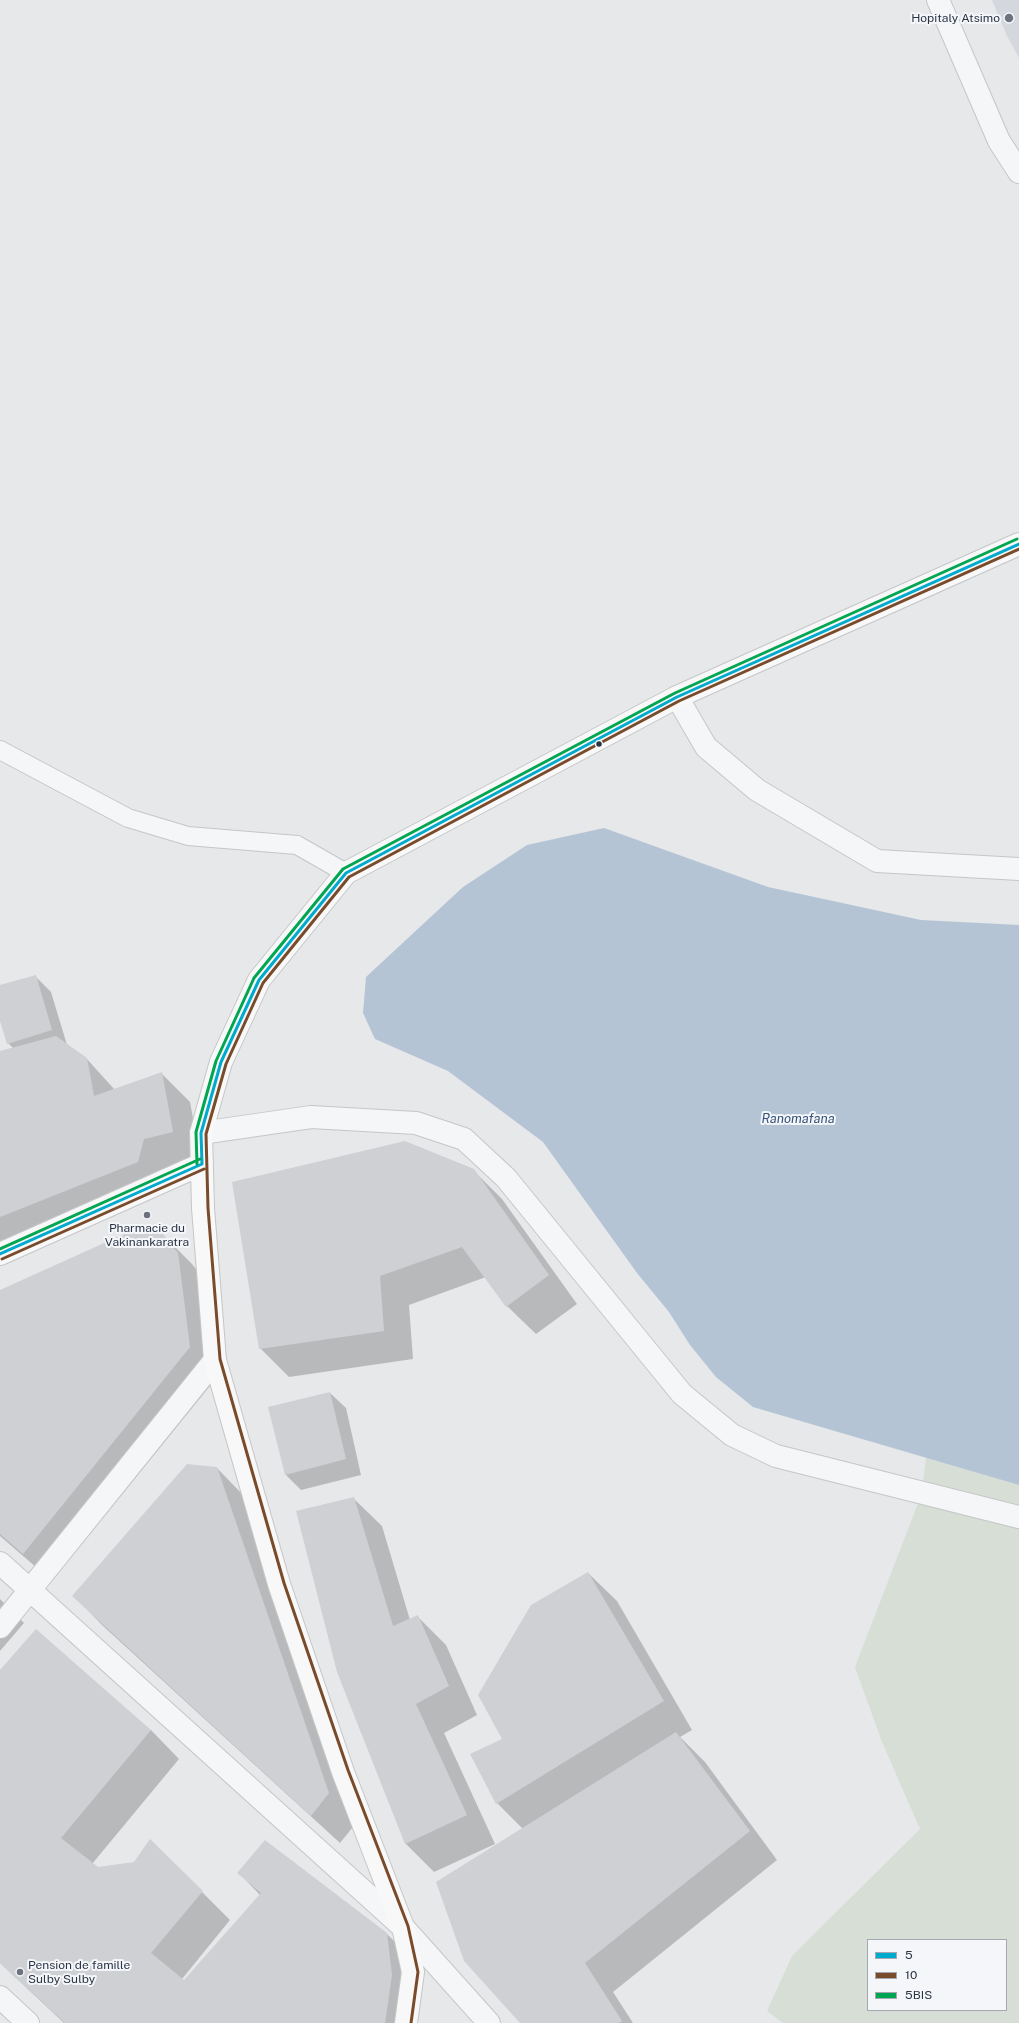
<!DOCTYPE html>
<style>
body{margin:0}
#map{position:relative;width:1019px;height:2023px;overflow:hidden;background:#e6e8ea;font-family:"Public Sans",sans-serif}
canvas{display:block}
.legend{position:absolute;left:867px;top:1939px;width:140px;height:72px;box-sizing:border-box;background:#f4f6f9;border:1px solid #a4a8b1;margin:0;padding:5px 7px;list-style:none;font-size:12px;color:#2b3445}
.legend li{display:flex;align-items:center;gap:8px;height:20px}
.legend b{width:20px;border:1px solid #a4a8b1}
</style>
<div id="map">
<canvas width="1019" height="2023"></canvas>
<ul class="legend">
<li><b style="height:5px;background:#00a9ce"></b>5</li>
<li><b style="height:5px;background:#7a4b2a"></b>10</li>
<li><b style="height:5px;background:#00a651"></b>5BIS</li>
</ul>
</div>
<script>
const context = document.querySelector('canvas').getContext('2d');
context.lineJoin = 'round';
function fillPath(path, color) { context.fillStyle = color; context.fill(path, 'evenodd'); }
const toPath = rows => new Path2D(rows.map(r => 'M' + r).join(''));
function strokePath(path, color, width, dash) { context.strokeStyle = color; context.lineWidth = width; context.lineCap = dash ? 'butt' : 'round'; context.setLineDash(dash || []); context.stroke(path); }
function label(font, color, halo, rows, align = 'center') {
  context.font = font + ' "Public Sans",sans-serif'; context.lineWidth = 4; context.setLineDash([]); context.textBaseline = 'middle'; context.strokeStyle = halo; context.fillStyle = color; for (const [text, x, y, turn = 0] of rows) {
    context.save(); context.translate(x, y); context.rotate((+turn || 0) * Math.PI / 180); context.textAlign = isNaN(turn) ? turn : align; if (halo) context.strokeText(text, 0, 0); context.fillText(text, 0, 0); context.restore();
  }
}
const built = toPath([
 [992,0,1019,0,1019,58,1007,36]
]);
const green = toPath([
 [926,1457,1019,1485,1019,2023,783,2023,767,2011,792,1956,920,1829,882,1742,855,1667,922,1493],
 [868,1940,1006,1940,1006,2010,868,2010]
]);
const water = toPath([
 [604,828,768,887,921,920,1019,925,1019,1485,753,1407,716,1377,690,1345,669,1312,637,1273,543,1142,448,1071,375,1039,363,1013,366,977,463,887,527,845]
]);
const shadow = toPath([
 [35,976,51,992,67,1045,86,1058,115,1090,162,1074,190,1102,201,1161,0,1256,0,1052,13,1048,8,1043,0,1017,0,986],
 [473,1170,502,1199,577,1304,536,1334,507,1306,486,1277,409,1305,413,1359,289,1377,260,1348],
 [163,1235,192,1264,207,1283,218,1376,52,1581,0,1536,0,1292],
 [330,1393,346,1408,361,1475,301,1490,285,1474],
 [217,1468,245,1497,357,1822,340,1843,102,1625,74,1596],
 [353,1498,382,1526,410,1620,418,1617,446,1645,477,1715,444,1733,495,1844,434,1872,405,1843],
 [588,1573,617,1601,692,1730,680,1737,705,1762,777,1860,613,1992,633,2023,521,2023,523,1829,497,1803,472,1755,503,1740],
 [0,1599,24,1623,0,1651],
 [0,1672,151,1730,179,1759,92,1864,97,1868,134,1863,150,1840,230,1920,182,1979,184,1981,260,1895,239,1873,387,1934,416,1963,420,2004,417,2023,64,2023,0,1963]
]);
const building = toPath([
 [36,975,52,1030,7,1044,0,1021,0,985],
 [56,1036,87,1058,94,1096,162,1072,173,1132,144,1139,138,1162,0,1217,0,1051],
 [405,1141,474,1169,549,1275,506,1307,462,1247,380,1276,384,1331,259,1349,232,1182],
 [133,1230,163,1234,178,1253,190,1347,23,1554,0,1534,0,1290],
 [330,1392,346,1459,285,1475,268,1407],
 [187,1464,217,1467,329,1793,311,1816,72,1596],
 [354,1497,393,1626,418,1615,449,1686,416,1704,467,1815,405,1844,337,1672,296,1511],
 [588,1572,664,1701,496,1804,470,1754,502,1739,478,1695,531,1605],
 [36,1629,151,1730,61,1838,98,1867,134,1862,150,1839,203,1891,151,1953,184,1980,261,1893,237,1873,265,1840,387,1933,392,1975,385,2023,65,2023,0,1963,0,1670],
 [676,1732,750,1831,585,1963,622,2021,619,2023,520,2023,464,1961,436,1882]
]);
const lane = toPath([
 [0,750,128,818,188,836,297,845,346,873]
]);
const street = toPath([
 [938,0,999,141,1019,172],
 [677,697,706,747,757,790,877,861,1019,869],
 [201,1133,311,1117,416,1123,464,1139,506,1178,682,1394,732,1435,776,1456,1019,1517],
 [0,1563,403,1927,489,2023],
 [0,1627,215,1360],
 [0,1997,28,2023]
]);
const secondary = toPath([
 [0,1254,202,1164],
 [406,2023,413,1972,403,1927,343,1772,279,1584,215,1360,203,1208,201,1133,221,1062,259,980,346,873,677,697,1019,544]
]);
const bus1 = toPath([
 [202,1164,201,1133,221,1062,259,980,346,873,677,697,1019,544],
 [0,1254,202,1164]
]);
const bus2 = toPath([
 [2,1259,204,1169],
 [411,2023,418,1972,408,1926,348,1770,284,1583,220,1359,208,1208,206,1134,226,1064,263,983,349,877,679,701,1019,549]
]);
const bus3 = toPath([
 [197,1164,196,1132,216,1061,254,978,343,869,675,693,1017,539],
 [0,1249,200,1159]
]);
const markers = [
 [1009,18,5,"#6c737f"],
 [599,744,3.5,"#2b3445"],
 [147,1215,4,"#6c737f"],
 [20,1972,4,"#6c737f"]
];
const poiNames = [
 ["Hopitaly Atsimo",1000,18],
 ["Pharmacie du",147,1228,"center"],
 ["Vakinankaratra",147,1242,"center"],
 ["Pension de famille",28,1965,"left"],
 ["Sulby Sulby",28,1979,"left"]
];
const waterNames = [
 ["Ranomafana",798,1119]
];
fillPath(built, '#d4d7dd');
fillPath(green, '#d6ded6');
fillPath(water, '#b4c4d5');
fillPath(shadow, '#0003');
fillPath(building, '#ced0d3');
strokePath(lane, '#c4c6c8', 20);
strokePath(street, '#c4c6c8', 24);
strokePath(secondary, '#c4c6c8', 24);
strokePath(lane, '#f5f6f7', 18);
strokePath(street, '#f5f6f7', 22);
strokePath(secondary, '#f8f8f8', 22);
strokePath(bus1, '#00a9ce', 3);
strokePath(bus2, '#7a4b2a', 3);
strokePath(bus3, '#00a651', 3);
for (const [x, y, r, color] of markers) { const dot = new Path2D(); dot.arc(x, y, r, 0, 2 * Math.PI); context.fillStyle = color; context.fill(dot); strokePath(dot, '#f4f6f9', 1.5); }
label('12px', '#2b3445', '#f4f6f9', poiNames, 'right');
label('italic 13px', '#34527a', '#f4f6f9', waterNames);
</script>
